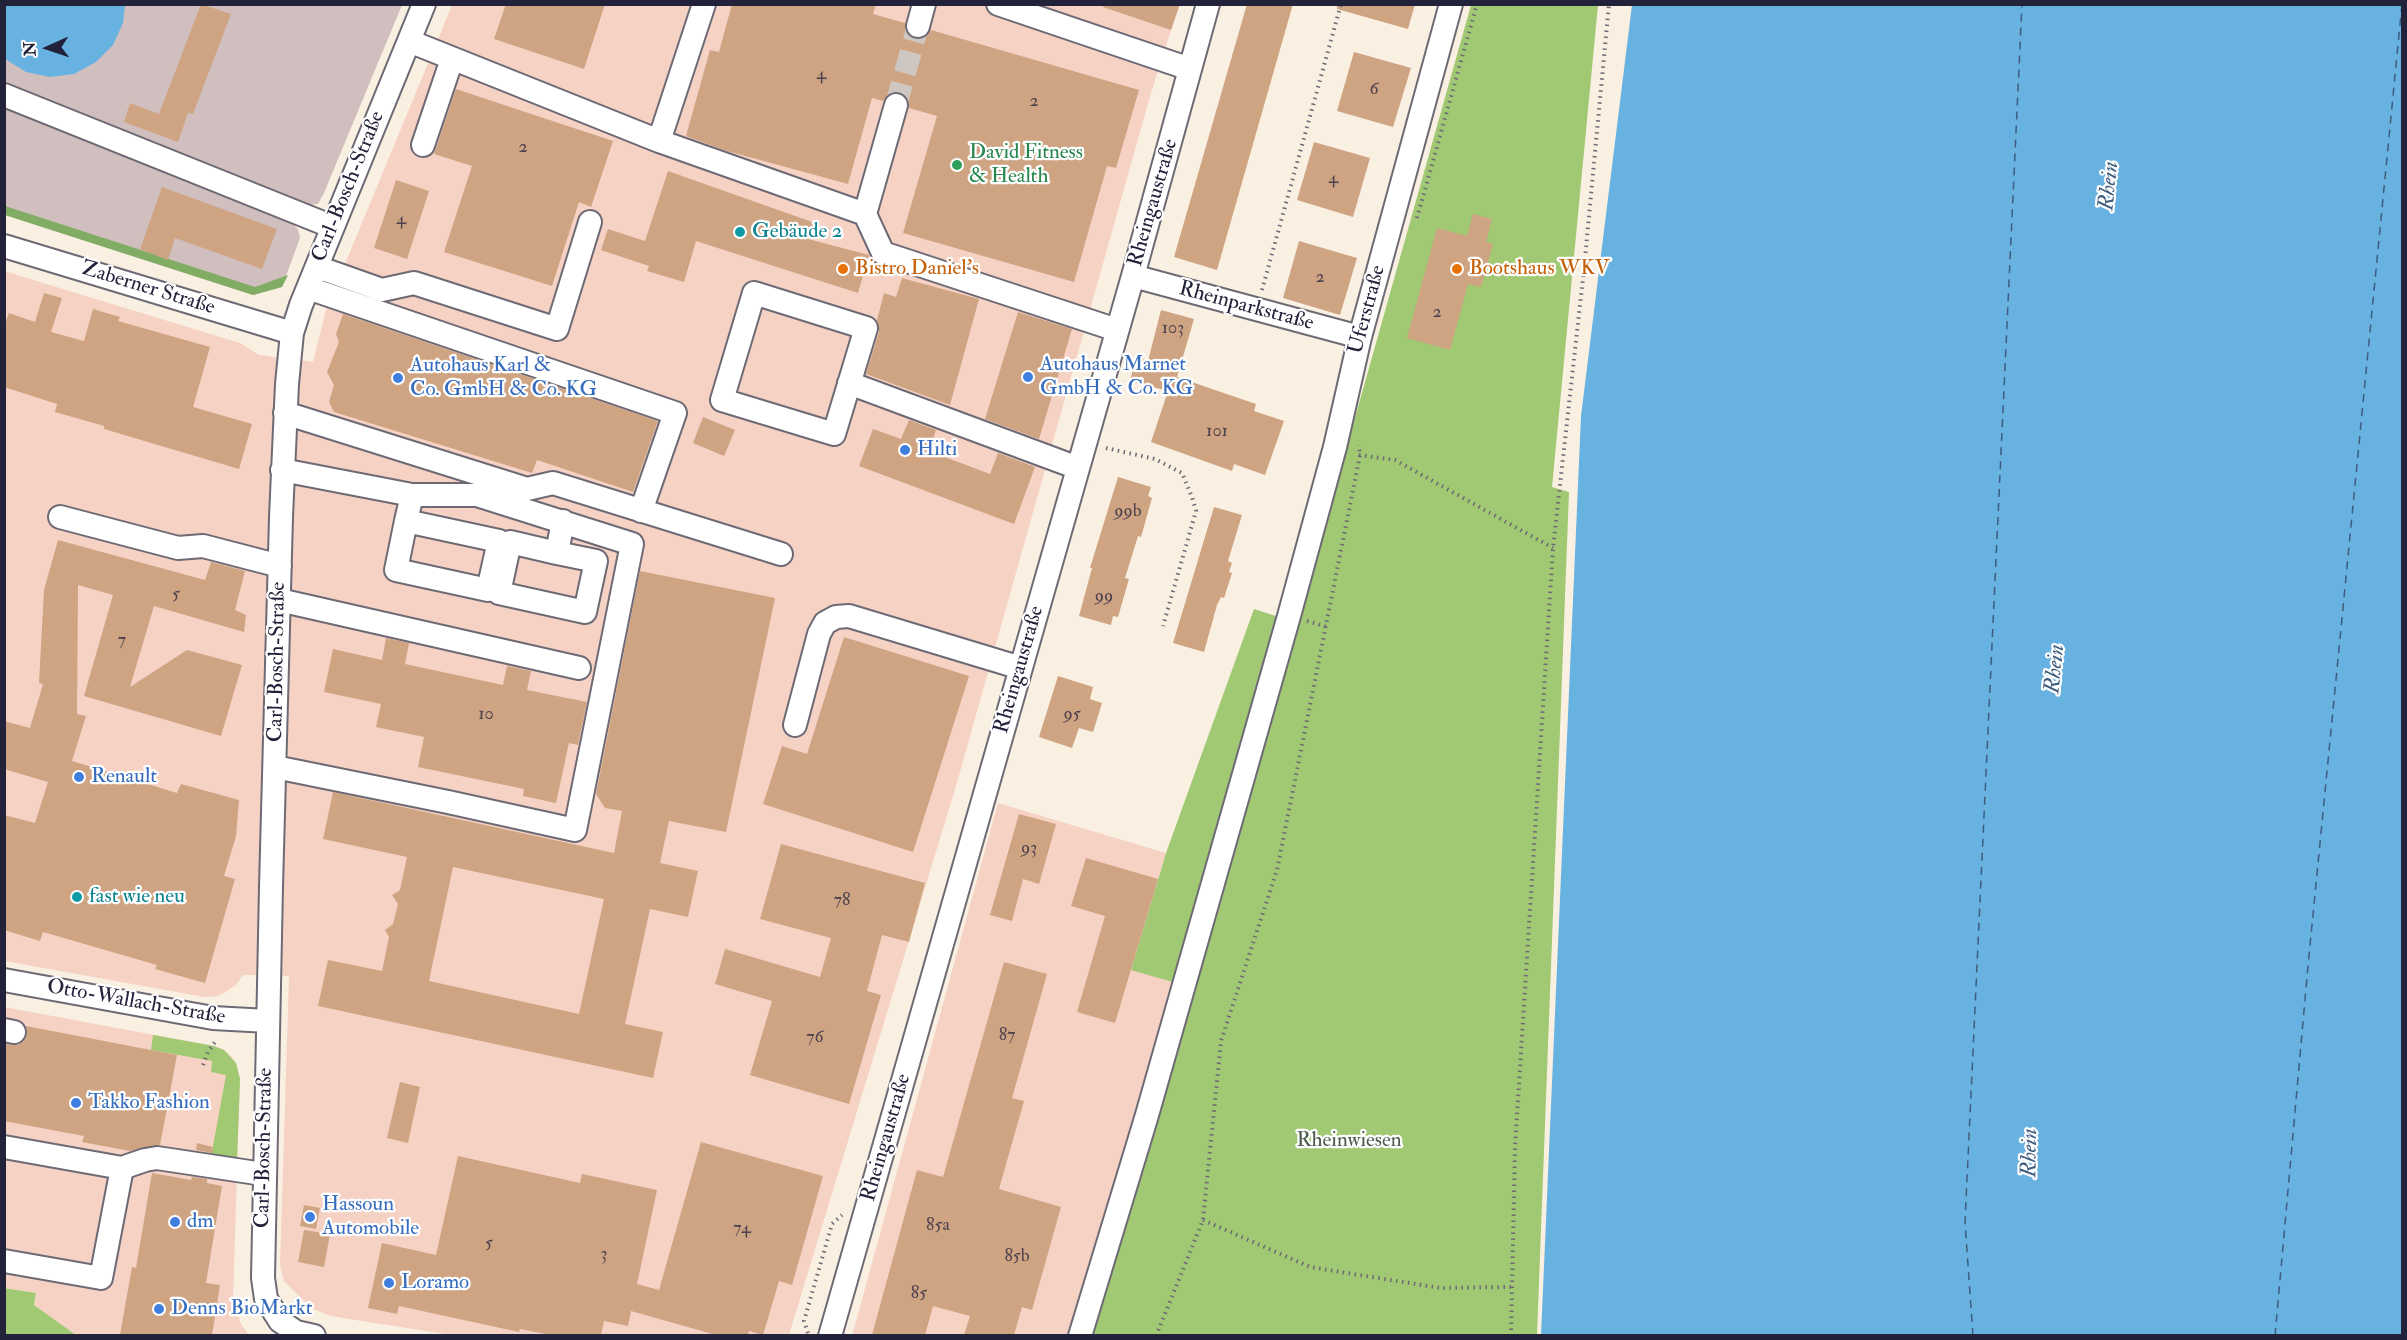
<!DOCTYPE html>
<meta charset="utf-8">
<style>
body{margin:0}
#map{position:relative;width:2407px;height:1340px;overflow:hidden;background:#f9f0e2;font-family:"IM FELL Double Pica",serif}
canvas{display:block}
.frame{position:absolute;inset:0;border:6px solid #22223b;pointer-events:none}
.north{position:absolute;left:18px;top:18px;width:60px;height:60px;-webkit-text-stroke:4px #fff;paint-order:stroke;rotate:267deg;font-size:16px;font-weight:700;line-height:24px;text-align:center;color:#22223b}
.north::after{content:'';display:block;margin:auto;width:21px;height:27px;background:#22223b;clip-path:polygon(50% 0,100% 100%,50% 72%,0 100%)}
</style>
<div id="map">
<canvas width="2407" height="1340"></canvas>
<div class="frame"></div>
<div class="north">N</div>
</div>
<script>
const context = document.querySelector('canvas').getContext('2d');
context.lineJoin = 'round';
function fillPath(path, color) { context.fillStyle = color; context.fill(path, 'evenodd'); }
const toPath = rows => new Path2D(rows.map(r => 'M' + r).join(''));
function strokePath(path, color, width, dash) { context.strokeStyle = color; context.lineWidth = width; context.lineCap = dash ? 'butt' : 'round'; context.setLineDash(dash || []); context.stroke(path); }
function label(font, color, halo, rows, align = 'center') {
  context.font = font + ' "IM FELL Double Pica",serif'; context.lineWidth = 4.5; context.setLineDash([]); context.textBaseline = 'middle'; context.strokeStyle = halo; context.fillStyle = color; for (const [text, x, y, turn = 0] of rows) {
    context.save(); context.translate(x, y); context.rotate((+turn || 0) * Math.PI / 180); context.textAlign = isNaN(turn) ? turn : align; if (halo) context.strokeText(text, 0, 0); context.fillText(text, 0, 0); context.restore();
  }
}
const built = toPath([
 [452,5,1179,5,1151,93,956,786,789,1335,458,1336,330,1316,311,1308,284,1281,280,1265,289,976,243,975,236,985,227,991,218,996,204,997,5,961,4,271,240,343,259,355,313,362,326,310],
 [998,803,1166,853,1158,879,1176,983,1068,1335,852,1336],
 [4,1007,209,1045,224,1050,232,1057,236,1063,240,1079,233,1299,241,1324,249,1335,76,1335,34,1305,36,1293,5,1288]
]);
const industrial = toPath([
 [5,5,402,5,324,193,318,204,303,206,295,227,298,229,300,238,282,287,253,295,5,215]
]);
const green = toPath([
 [1471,5,1598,5,1552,487,1569,492,1537,1335,1088,1336,1351,432],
 [1254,609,1282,618,1176,983,1131,970,1166,853],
 [153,1035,214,1046,224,1050,236,1063,240,1079,237,1161,211,1157,226,1075,211,1072,212,1061,151,1050],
 [4,1288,36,1293,34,1305,76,1335,5,1335]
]);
const forest = toPath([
 [5,206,255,287,288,275,282,287,253,295,5,215]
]);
const water = toPath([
 [4,5,5,4,125,5,123,23,113,45,96,62,74,74,50,77,26,72,5,59],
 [1632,5,2402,5,2402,1335,1541,1335,1581,416]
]);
const ferry = toPath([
 [1973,1336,1965,1222,2022,4],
 [2275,1336,2308,966,2402,4]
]);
const building = toPath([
 [201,4,231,14,193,114,188,113,178,142,124,122,130,103,159,114],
 [506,4,605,4,584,69,494,39],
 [732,4,876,4,873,14,905,23,905,30,914,39,922,39,931,30,1139,90,1116,168,1107,166,1074,282,903,233,937,116,909,108,909,101,900,92,892,92,883,101,872,98,848,184,727,151,686,136,710,50,719,52],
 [1103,4,1180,4,1171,30,1103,7],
 [1247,4,1293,4,1217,270,1174,257],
 [1337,4,1415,4,1408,29,1337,9],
 [1354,52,1411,68,1393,127,1337,111],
 [456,89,613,141,591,207,579,202,552,286,444,252,472,166,434,154],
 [1314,142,1370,158,1353,217,1297,200],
 [668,171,815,223,808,239,869,255,858,293,696,241,684,282,647,271,649,266,601,250,608,229,645,241],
 [396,180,429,191,407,259,374,248],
 [162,187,277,229,262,269,175,238,168,260,140,249],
 [1473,214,1492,219,1486,242,1493,244,1481,287,1468,284,1450,350,1407,338,1437,228,1467,236],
 [1299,241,1357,258,1340,315,1283,298],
 [902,278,979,299,950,405,866,374,879,332,877,320,884,293,896,297],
 [44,293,62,298,51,332,84,341,93,309,120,317,118,321,210,347,193,407,252,424,239,469,104,429,104,426,55,412,57,404,4,387,4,326,9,313,35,322],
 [1161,310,1194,319,1177,377,1256,404,1254,411,1284,421,1265,475,1234,464,1232,471,1151,442,1168,391,1130,381,1136,357,1148,361],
 [1018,312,1072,329,1039,439,985,419],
 [343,314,658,421,633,492,537,460,532,473,334,412,329,402,334,385,327,372,339,342,336,334],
 [703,417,735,430,724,456,693,443],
 [909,420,936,430,929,451,990,474,998,453,1035,467,1014,524,859,466,873,429,901,439],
 [1118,477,1151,487,1148,496,1152,498,1141,537,1138,536,1125,578,1129,579,1118,617,1113,616,1111,625,1079,616,1092,568,1090,568],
 [1214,507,1242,515,1228,561,1232,563,1229,572,1232,573,1224,598,1221,597,1217,605,1204,652,1173,643],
 [58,540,205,580,211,562,245,571,235,610,246,615,244,632,154,606,130,687,187,650,242,665,221,736,84,696,113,595,78,585,77,714,86,716,72,761,177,793,181,784,239,800,236,836,224,876,235,879,205,983,155,969,157,965,43,932,40,941,4,930,4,815,35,823,48,782,4,769,4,721,30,728,43,684,39,683,44,590],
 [640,571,775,598,726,832,669,821,660,863,698,871,688,917,650,909,625,1024,663,1032,653,1078,318,1006,328,960,382,971,389,937,385,930,393,924,398,904,392,895,400,890,407,857,323,839,333,792,614,853,622,811,605,808,596,794],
 [453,867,604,899,579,1014,429,981],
 [844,637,969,676,913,852,763,804,782,746,807,754],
 [386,638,409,643,405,664,503,685,507,666,531,671,527,690,587,702,578,745,569,743,556,803,523,796,524,789,418,767,424,737,376,727,381,704,324,692,333,649,382,660],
 [1058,676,1093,687,1090,699,1102,703,1093,732,1079,728,1072,748,1039,737],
 [1019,814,1056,824,1039,884,1023,879,1012,921,990,915],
 [781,844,925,883,909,942,882,935,867,991,881,995,849,1104,750,1075,772,1001,715,984,725,949,820,977,831,938,760,919],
 [1086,858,1158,879,1115,1023,1077,1012,1105,916,1071,906],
 [1004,962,1047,974,1012,1098,1024,1101,999,1189,1061,1207,1032,1310,1022,1307,1014,1335,964,1335,970,1316,933,1306,925,1335,872,1335,917,1170,943,1177],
 [26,1026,177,1055,160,1145,130,1151,82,1142,84,1136,4,1121,4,1044,18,1045,24,1041,27,1034],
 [400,1082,420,1087,408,1143,387,1138],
 [701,1142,823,1176,792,1285,779,1281,763,1335,749,1331,748,1335,716,1335,631,1311,628,1326,604,1321,601,1335,551,1335,520,1329,519,1332,399,1306,397,1314,368,1308,382,1243,436,1255,458,1156,580,1183,582,1174,657,1190,637,1284,659,1290],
 [197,1143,213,1147,212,1153,196,1150],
 [152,1173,191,1180,192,1177,207,1179,207,1183,222,1186,206,1283,220,1285,212,1335,120,1335,132,1267,136,1268],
 [304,1205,320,1208,316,1229,300,1226],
 [304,1230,330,1234,324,1267,298,1262]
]);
const minorTunnel = toPath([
 [896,105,918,26]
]);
const path = toPath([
 [1417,218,1477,4],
 [1262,290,1341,4],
 [1106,448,1155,459,1182,473,1192,497,1196,511,1163,626],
 [1359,455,1395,460,1553,548],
 [1307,621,1327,627],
 [203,1065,208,1052,215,1042],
 [1203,1220,1310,1267,1440,1288,1512,1287],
 [808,1333,804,1321,832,1224,842,1215],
 [1156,1336,1203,1220,1221,1041,1277,870,1360,455,1359,445],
 [1511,1336,1515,1147,1553,548,1584,269,1609,4]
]);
const minor = toPath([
 [998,4,1190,69],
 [918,26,924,4],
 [409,41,659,141,865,214],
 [4,95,333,227],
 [896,105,865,214,883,253,1117,330],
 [659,141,704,4],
 [423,145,452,59],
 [4,246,292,333],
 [317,267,382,290,414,283,557,329,590,222],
 [1133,276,1360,337],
 [308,288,675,413,641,511],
 [754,293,866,328,834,434,722,400,754,293],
 [849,383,1078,468],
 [285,413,527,489,553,483,781,554],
 [60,517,178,548,203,546,280,566],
 [406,521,499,541,488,590,396,570,406,521,412,495],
 [557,553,596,561,585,612,499,593,510,542,557,553,563,521],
 [279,600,579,668],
 [795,725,819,634,825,623,836,617,849,616,1021,668],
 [275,767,448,802,575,830,632,544,477,495,412,495,282,470],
 [4,980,213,1018,268,1021],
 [4,1030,14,1032],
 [4,1147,122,1168,101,1278,4,1261],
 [122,1168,145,1160,157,1158,263,1174],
 [314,1336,296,1332,280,1321,266,1299,263,1278,271,887,281,517,287,384,292,333,301,305,424,4],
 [830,1336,1133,276,1208,4],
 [1080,1336,1147,1115,1289,616,1335,447,1360,337,1451,4]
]);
const markers = [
 [957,165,6,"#2e9e5b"],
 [740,232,6,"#0f9aa8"],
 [843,269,6,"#e8710a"],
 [1457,269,6,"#e8710a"],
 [1028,377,6,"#3f7fe0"],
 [398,378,6,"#3f7fe0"],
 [905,450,6,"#3f7fe0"],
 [79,777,6,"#3f7fe0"],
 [77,897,6,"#0f9aa8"],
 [76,1103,6,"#3f7fe0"],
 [310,1217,6,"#3f7fe0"],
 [175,1222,6,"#3f7fe0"],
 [389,1283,6,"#3f7fe0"],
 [159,1309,6,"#3f7fe0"]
];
const numberNames = [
 ["4",821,75],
 ["6",1374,90],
 ["2",1034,102],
 ["2",523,148],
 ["4",1333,179],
 ["4",401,220],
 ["2",1320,278],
 ["2",1437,313],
 ["103",1173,329],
 ["101",1217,432],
 ["99b",1128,512],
 ["5",176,595],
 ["99",1104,597],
 ["7",122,641],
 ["10",486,715],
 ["95",1072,715],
 ["93",1029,849],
 ["78",842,901],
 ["87",1007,1036],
 ["76",815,1038],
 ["85a",938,1226],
 ["74",742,1229],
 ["5",489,1244],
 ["3",604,1255],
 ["85b",1017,1257],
 ["85",919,1294]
];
const leisureNames = [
 ["David Fitness",969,153],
 ["& Health",969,177]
];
const streetNames = [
 ["Carl-Bosch-Straße",349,187,-68],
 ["Rheingaustraße",1154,203,-74],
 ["Zaberner Straße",148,289,17],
 ["Rheinparkstraße",1246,307,15],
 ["Uferstraße",1368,310,-75],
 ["Carl-Bosch-Straße",278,662,-89],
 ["Rheingaustraße",1020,670,-74],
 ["Otto-Wallach-Straße",136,1003,10],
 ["Rheingaustraße",887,1138,-74],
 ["Carl-Bosch-Straße",265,1148,-89]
];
const cultureNames = [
 ["Gebäude 2",752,232],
 ["fast wie neu",89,897]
];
const foodNames = [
 ["Bistro Daniel's",855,269],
 ["Bootshaus WKV",1469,269]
];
const shopNames = [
 ["Autohaus Marnet",1040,365],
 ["GmbH & Co. KG",1040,389],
 ["Autohaus Karl &",410,366],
 ["Co. GmbH & Co. KG",410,390],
 ["Hilti",917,450],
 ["Renault",91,777],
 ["Takko Fashion",88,1103],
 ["Hassoun",322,1205],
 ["Automobile",322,1229],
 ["dm",187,1222],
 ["Loramo",401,1283],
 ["Denns BioMarkt",171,1309]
];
const parkNames = [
 ["Rheinwiesen",1349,1141]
];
const waterNames = [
 ["Rhein",2110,186,-84],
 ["Rhein",2056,669,-84],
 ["Rhein",2031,1153,-89]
];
fillPath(built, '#f6d2c5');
fillPath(industrial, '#d1bfbf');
fillPath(green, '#a1c872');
fillPath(forest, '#80ac64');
fillPath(water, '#67b2e0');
strokePath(ferry, '#3e5c7d', 1.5, [8, 6]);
fillPath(building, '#cfa483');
strokePath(minorTunnel, '#cec7c1', 22, [22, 11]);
strokePath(minor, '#6d6a75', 26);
strokePath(path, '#6d6a75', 4, [1.5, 4.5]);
strokePath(minor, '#fff', 22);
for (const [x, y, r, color] of markers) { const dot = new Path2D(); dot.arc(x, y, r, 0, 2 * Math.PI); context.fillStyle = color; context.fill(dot); strokePath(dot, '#fff', 2); }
label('18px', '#4d424d', null, numberNames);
label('21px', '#27864d', '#fff', leisureNames, 'left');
label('21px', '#22223b', '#fff', streetNames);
label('21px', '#0d838f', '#fff', cultureNames, 'left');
label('21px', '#c56008', '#fff', foodNames, 'left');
label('21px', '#366cbe', '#fff', shopNames, 'left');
label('21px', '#4e5c4e', '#fff', parkNames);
label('italic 22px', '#3e5c7d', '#fff', waterNames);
</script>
